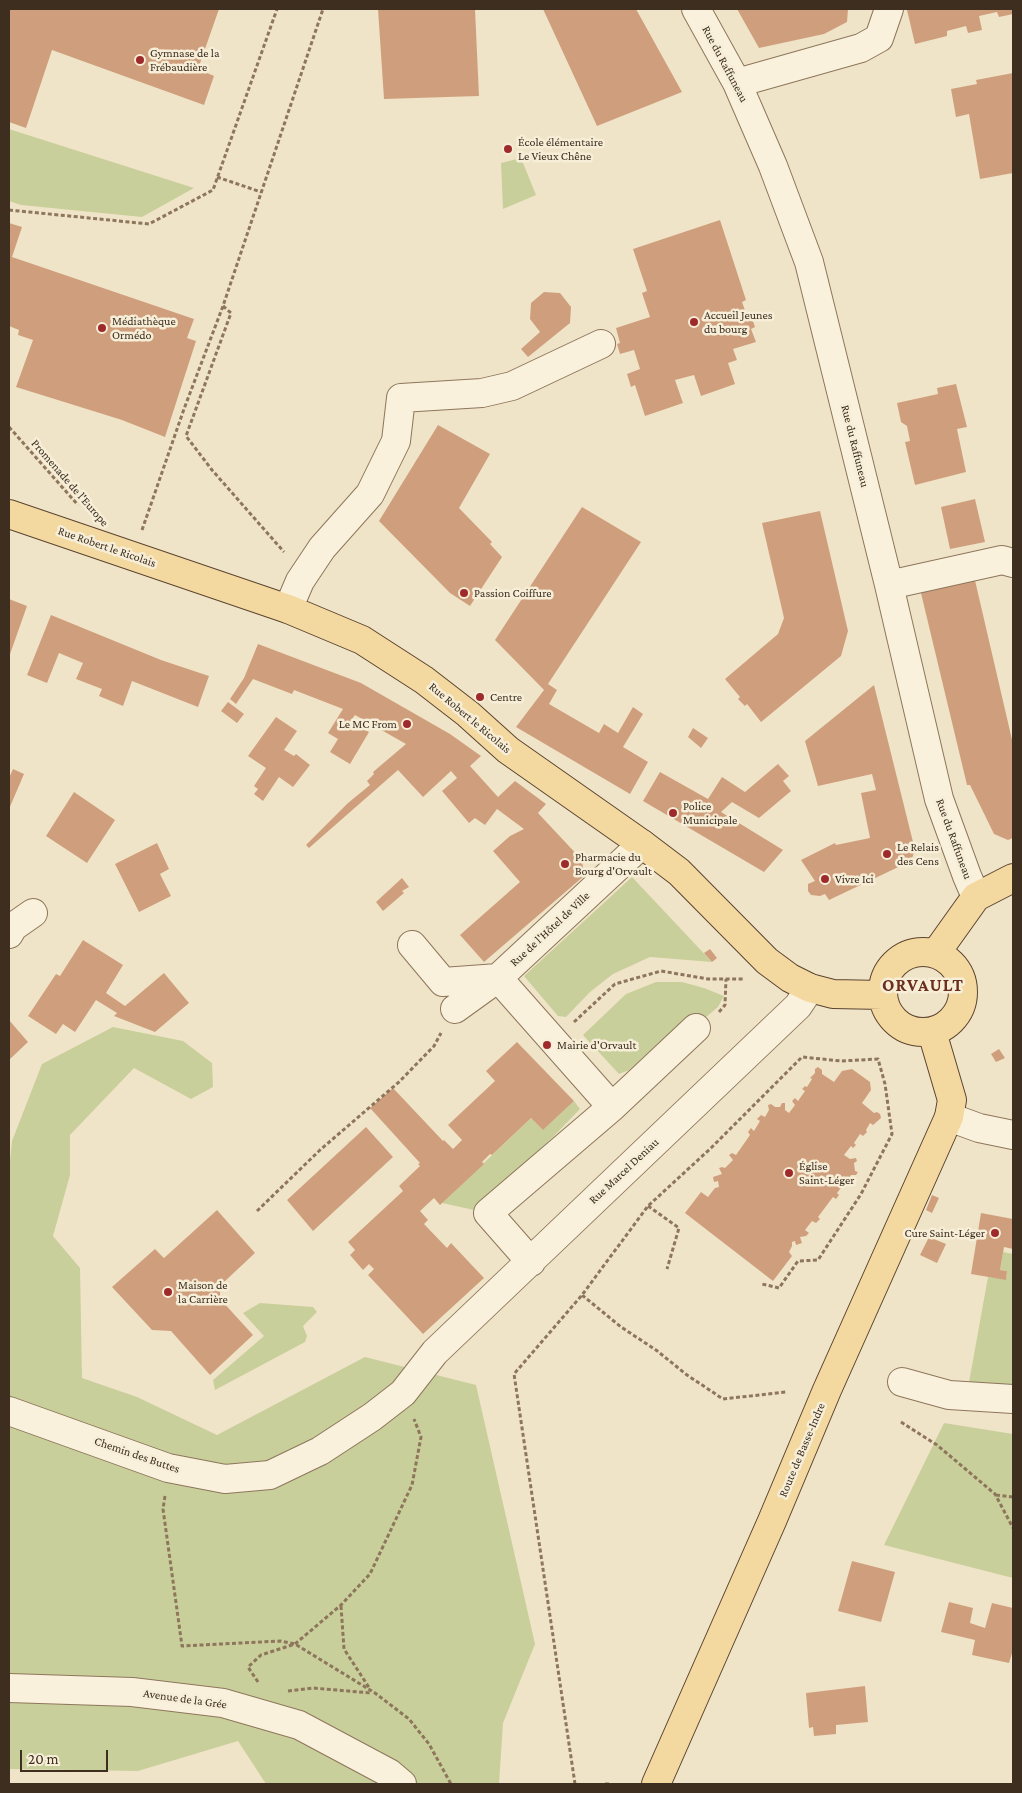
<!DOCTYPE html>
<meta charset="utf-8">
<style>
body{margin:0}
#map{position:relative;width:1022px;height:1793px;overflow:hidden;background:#f0e4c8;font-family:"Crimson Pro",serif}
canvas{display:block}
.frame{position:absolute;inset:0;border:10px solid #3d2e20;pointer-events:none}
.scale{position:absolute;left:20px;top:1750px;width:88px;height:22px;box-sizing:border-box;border:2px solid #3d2e20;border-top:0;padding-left:6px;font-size:15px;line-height:18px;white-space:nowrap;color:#3d2e20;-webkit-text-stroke:4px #f7eed8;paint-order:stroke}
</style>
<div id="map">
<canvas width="1022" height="1793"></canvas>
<div class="frame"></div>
<div class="scale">20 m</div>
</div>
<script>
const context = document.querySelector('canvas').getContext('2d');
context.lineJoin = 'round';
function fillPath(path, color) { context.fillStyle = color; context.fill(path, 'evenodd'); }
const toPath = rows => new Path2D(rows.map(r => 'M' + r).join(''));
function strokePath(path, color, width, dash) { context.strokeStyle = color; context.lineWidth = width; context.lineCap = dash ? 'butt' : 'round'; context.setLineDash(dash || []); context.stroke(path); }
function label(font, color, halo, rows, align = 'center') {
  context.font = font + ' "Crimson Pro",serif'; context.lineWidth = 5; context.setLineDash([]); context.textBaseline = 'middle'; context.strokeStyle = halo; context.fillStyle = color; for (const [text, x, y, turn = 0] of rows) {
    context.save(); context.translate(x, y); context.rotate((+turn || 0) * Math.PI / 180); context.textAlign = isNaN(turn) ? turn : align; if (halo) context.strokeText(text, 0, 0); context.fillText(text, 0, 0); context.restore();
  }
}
const green = toPath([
 [9,129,194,188,142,217,21,205,9,201],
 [521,158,536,195,503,209,501,163],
 [632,877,712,962,650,957,613,974,590,992,566,1017,558,1016,524,976],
 [656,982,682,982,704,988,724,996,718,1007,705,1018,684,1020,629,1070,619,1074,583,1035,626,994],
 [113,1027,183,1041,212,1063,213,1087,191,1099,134,1068,70,1135,70,1175,53,1236,80,1268,82,1378,137,1397,217,1435,365,1357,476,1385,535,1644,503,1723,499,1784,266,1784,238,1741,138,1771,9,1769,9,1171,12,1141,42,1064],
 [574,1101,580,1109,553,1137,474,1210,442,1203,531,1118,543,1130],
 [1003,1252,1013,1254,1013,1390,968,1388,988,1277,1006,1279,1007,1271,1000,1270],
 [260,1303,313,1307,317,1312,303,1326,307,1336,305,1342,215,1390,213,1380,264,1336,243,1313],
 [944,1423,1013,1434,1013,1578,884,1545]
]);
const building = toPath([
 [9,9,219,9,198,69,214,76,204,105,52,50,26,128,9,122],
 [378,9,475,9,479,96,384,99],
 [543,9,636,9,682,92,597,126],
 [737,9,848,9,847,22,824,34,759,48],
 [916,9,1013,9,1013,14,999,17,997,12,979,16,982,30,968,33,966,26,947,31,947,36,915,44,907,10],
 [1013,73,1013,173,980,179,969,114,956,117,951,89,977,84,976,80],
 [720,220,746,300,742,302,746,313,750,312,755,327,751,329,756,342,733,349,737,360,728,363,735,384,701,396,694,375,675,380,683,403,645,416,635,385,631,387,627,374,640,369,634,350,620,354,617,344,620,343,616,328,650,317,642,293,647,291,633,249],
 [9,223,22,227,12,257,194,319,187,338,196,341,165,437,122,420,16,387,33,340,18,335,19,330,9,326],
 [544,292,560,293,571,307,570,323,528,357,521,349,540,332,530,319,531,303],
 [956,384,967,427,957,429,966,472,915,485,905,442,910,441,907,426,901,422,897,403,938,394,937,388],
 [438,425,490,454,459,508,492,542,490,544,502,557,470,606,450,593,379,521],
 [975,499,985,542,950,549,941,507],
 [582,507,641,542,548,684,557,690,549,704,599,733,604,724,618,733,633,707,643,714,623,747,648,762,630,794,516,727,544,690,495,640],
 [820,511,848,631,841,656,761,722,747,704,745,706,738,699,740,697,725,679,778,634,784,618,762,523],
 [974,576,1013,744,1013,838,1008,840,994,834,970,785,967,785,920,589],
 [9,599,27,606,9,657],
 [51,615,161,660,209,676,198,707,132,681,123,706,99,696,102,689,76,679,83,663,59,653,47,683,27,675],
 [258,644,361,683,450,734,481,756,470,766,498,797,515,781,546,804,538,813,582,860,584,876,484,962,460,935,520,882,493,851,510,836,524,829,497,809,485,825,475,818,469,823,442,791,457,778,451,771,423,797,398,770,309,848,306,845,348,803,370,785,367,781,374,774,373,772,406,744,355,715,350,722,369,732,350,764,330,752,338,739,328,733,343,709,294,690,292,694,253,679,236,704,230,699,244,678],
 [874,685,915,850,911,861,829,900,825,894,820,896,811,895,808,891,808,884,815,881,801,860,835,843,836,845,870,838,861,793,876,790,872,774,818,786,805,741],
 [228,702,244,714,237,723,221,711],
 [276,717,297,731,284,750,294,756,296,754,310,765,293,787,279,777,263,801,254,794,258,789,254,786,266,768,248,756],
 [693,728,708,738,701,748,688,737],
 [778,764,789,776,783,781,791,791,759,818,732,802,721,812,783,850,764,872,643,801,660,772,708,799,722,777,745,792],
 [13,769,24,774,9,809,9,778],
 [74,792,115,820,87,863,46,836],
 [157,843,169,869,160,874,171,896,139,912,115,864],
 [402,878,409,887,402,891,404,893,383,911,376,902],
 [83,940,123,965,106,993,125,1006,164,973,189,1003,155,1032,114,1016,117,1013,96,1000,75,1032,63,1024,56,1034,28,1016,56,974,60,976],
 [710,949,717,958,712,962,704,953],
 [9,1020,28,1042,9,1060],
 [517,1042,574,1101,543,1130,531,1118,492,1155,490,1154,482,1162,484,1164,440,1205,434,1198,420,1211,428,1220,424,1224,447,1248,451,1243,484,1278,423,1334,368,1275,374,1269,369,1264,363,1270,350,1255,355,1250,348,1242,403,1191,399,1186,420,1166,418,1164,420,1163,370,1108,393,1088,443,1141,444,1140,453,1149,462,1140,448,1125,495,1081,486,1071],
 [999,1049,1005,1058,996,1062,991,1054],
 [818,1067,822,1070,822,1074,834,1082,842,1071,852,1069,870,1082,871,1090,862,1103,874,1113,877,1112,880,1114,881,1118,873,1125,870,1123,866,1130,867,1132,863,1136,860,1134,854,1143,856,1145,853,1148,851,1146,844,1155,850,1159,856,1158,857,1161,854,1163,855,1171,858,1172,856,1175,851,1175,848,1180,850,1181,846,1186,844,1184,837,1193,839,1195,836,1199,833,1197,818,1217,820,1219,816,1223,812,1221,805,1230,809,1233,806,1236,800,1237,802,1243,796,1245,795,1241,792,1242,792,1246,789,1252,792,1256,773,1281,685,1213,701,1192,708,1197,715,1188,719,1187,718,1181,714,1182,713,1177,722,1174,719,1168,722,1167,725,1168,733,1160,729,1155,732,1153,736,1155,750,1135,748,1132,751,1128,754,1131,760,1121,757,1119,761,1115,765,1117,769,1110,768,1105,771,1104,775,1107,780,1107,782,1103,785,1103,785,1110,789,1113,795,1105,792,1101,795,1098,798,1101,805,1091,802,1089,805,1086,807,1087,812,1079,810,1078,815,1073,815,1069],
 [366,1127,393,1157,313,1231,287,1200],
 [932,1195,939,1198,932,1213,926,1210],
 [217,1210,255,1253,224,1282,217,1283,217,1287,220,1288,220,1296,216,1296,216,1301,222,1301,253,1335,210,1375,171,1331,152,1330,112,1287,155,1249,164,1258],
 [981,1213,1013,1219,1013,1249,1004,1247,1000,1270,1007,1271,1006,1280,971,1274],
 [929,1237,946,1244,937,1263,920,1255],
 [852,1561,895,1572,881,1622,838,1611],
 [949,1602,973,1608,970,1623,985,1628,992,1603,1013,1608,1013,1650,1009,1663,972,1655,975,1640,941,1632],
 [865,1686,868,1722,836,1725,836,1734,814,1736,813,1727,809,1728,806,1693]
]);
const path = toPath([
 [217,177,261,192],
 [9,210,149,224,213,190,277,9],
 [223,306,231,313,186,436,212,470,284,552],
 [9,427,78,505],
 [142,530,184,409,223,306,323,9],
 [719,1012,725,1005,726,979],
 [574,1022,615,984,661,971,708,979,744,979],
 [648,1206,679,1228,667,1269],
 [257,1211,320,1150,399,1082,434,1046,441,1033],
 [582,1295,621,1327,656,1350,687,1375,723,1399,786,1392],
 [901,1422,937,1445,995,1494,1013,1528],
 [996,1495,1013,1497],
 [165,1496,163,1509,182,1646,280,1641,295,1644,375,1693,409,1719,429,1744,451,1784],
 [341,1606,344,1649,370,1689],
 [258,1682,248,1667,261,1655,295,1644,341,1605,370,1574,412,1485,421,1437,414,1419],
 [288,1691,313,1688,371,1693],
 [575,1784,514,1374,582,1295,648,1206,711,1148,802,1057,841,1061,878,1059,885,1084,892,1134,861,1194,818,1260,798,1261,779,1288,762,1284],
 [605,1784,611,1784]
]);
const minor = toPath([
 [696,9,737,83,773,166,809,262,889,585,939,799,967,876,976,897],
 [737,83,861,48,879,38,889,9],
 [889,585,1002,560,1013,563],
 [288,609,300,581,322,548,370,494,396,441,401,398,482,393,512,386,601,344],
 [9,934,13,927,33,913],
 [412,945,443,982,498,978],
 [498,978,612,1107],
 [455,1009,498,978,642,844],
 [949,1117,979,1128,1013,1135],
 [531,1262,488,1213,612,1107,696,1028],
 [902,1382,949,1395,1013,1399],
 [9,1411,168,1468,225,1479,270,1475,320,1451,372,1417,403,1393,435,1352,798,1006,810,988],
 [9,1688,132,1692,223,1703,299,1725,389,1773,402,1784]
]);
const major = toPath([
 [9,514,288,609,362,640,424,680,468,714,508,750,642,844,679,872,767,961,790,978,810,988,833,994,883,995],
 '883 992a40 40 0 1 1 80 0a40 40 0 1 1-80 0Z',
 [936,953,976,897,1013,878],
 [656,1784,772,1521,827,1390,949,1117,952,1100,932,1032]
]);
const markers = [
 [140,60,5,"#9e2a2b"],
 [508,149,5,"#9e2a2b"],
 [694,322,5,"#9e2a2b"],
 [102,328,5,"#9e2a2b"],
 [464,593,5,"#9e2a2b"],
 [480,697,5,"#9e2a2b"],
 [407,724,5,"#9e2a2b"],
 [673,813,5,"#9e2a2b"],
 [887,854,5,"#9e2a2b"],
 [565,864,5,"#9e2a2b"],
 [825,879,5,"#9e2a2b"],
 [547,1045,5,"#9e2a2b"],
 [789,1173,5,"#9e2a2b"],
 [995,1233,5,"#9e2a2b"],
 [168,1292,5,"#9e2a2b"]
];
const poiNames = [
 ["Gymnase de la",150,53],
 ["Frébaudière",150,67],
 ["École élémentaire",518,142],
 ["Le Vieux Chêne",518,156],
 ["Accueil Jeunes",704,315],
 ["du bourg",704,329],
 ["Médiathèque",112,321],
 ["Ormédo",112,335],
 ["Passion Coiffure",474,593],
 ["Centre",490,697],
 ["Le MC From",397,724,"right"],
 ["Police",683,806],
 ["Municipale",683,820],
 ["Le Relais",897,847],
 ["des Cens",897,861],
 ["Pharmacie du",575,857],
 ["Bourg d'Orvault",575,871],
 ["Vivre Ici",835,879],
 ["Mairie d'Orvault",557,1045],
 ["Église",799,1166],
 ["Saint-Léger",799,1180],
 ["Cure Saint-Léger",985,1233,"right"],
 ["Maison de",178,1285],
 ["la Carrière",178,1299]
];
const streetNames = [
 ["Rue du Raffuneau",725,64,62],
 ["Rue du Raffuneau",855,446,76],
 ["Promenade de l'Europe",70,483,49],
 ["Rue Robert le Ricolais",107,547,19],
 ["Rue Robert le Ricolais",470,718,40],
 ["Rue du Raffuneau",954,839,70],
 ["Rue de l'Hôtel de Ville",550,929,-43],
 ["Rue Marcel Deniau",624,1171,-43],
 ["Route de Basse-Indre",802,1450,-67],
 ["Chemin des Buttes",137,1455,19],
 ["Avenue de la Grée",185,1699,8]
];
const districtNames = [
 ["ORVAULT",923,985]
];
fillPath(green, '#c9cf9b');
fillPath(building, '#cf9f7d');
strokePath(minor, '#8d765c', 30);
strokePath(major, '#5b4430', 30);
strokePath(path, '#8d765c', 3, [4, 2.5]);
strokePath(minor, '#faf1dc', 28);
strokePath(major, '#f3d9a0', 28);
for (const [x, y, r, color] of markers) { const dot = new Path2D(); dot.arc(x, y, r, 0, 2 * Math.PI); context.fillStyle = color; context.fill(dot); strokePath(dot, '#f7eed8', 2); }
label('12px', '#3d2e20', '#f7eed8', poiNames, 'left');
label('12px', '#3d2e20', '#f7eed8', streetNames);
context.letterSpacing = '1px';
label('bold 18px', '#6b2e1e', '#f7eed8', districtNames);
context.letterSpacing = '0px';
</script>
